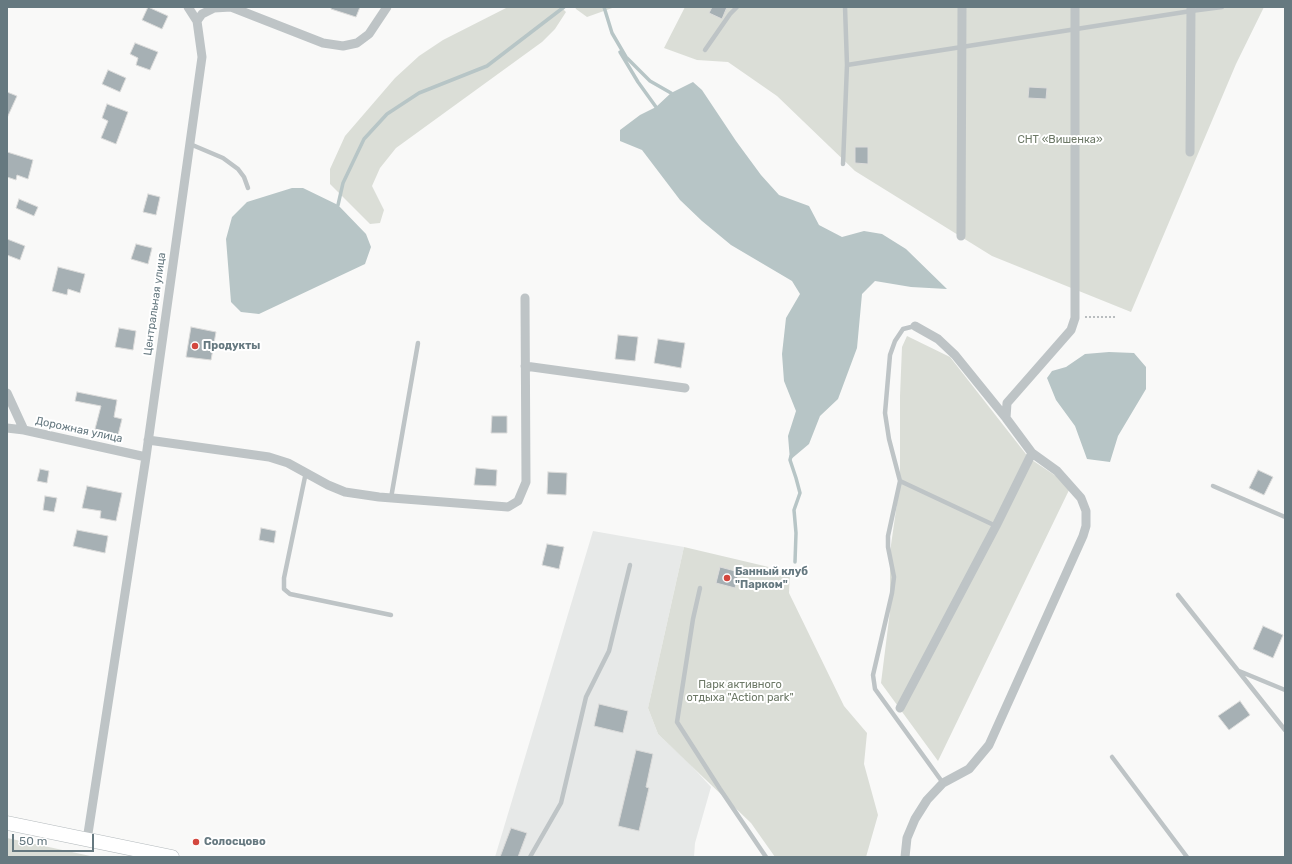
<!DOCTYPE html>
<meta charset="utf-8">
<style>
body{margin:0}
#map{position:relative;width:1292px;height:864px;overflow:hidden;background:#f9f9f8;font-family:Rubik,sans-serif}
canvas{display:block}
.frame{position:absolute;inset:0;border:8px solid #667980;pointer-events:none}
.scale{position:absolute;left:12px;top:834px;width:82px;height:18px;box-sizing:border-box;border:2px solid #667980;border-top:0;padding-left:5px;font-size:12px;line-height:14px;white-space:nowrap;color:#667980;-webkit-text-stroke:3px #fff;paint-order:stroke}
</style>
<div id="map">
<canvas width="1292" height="864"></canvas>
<div class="frame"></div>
<div class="scale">50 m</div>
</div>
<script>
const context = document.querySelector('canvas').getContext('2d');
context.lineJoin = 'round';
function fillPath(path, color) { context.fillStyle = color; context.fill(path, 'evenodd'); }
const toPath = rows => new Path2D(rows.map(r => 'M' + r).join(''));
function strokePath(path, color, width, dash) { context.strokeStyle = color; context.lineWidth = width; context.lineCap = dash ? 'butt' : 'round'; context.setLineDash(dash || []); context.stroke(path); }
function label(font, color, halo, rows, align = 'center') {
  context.font = font + ' Rubik,sans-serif'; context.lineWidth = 4; context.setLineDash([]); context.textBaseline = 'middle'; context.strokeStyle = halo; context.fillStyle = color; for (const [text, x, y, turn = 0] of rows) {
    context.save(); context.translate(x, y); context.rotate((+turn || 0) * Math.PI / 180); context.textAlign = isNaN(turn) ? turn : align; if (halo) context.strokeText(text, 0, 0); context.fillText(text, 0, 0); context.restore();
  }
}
const built = toPath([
 [593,531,684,547,648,708,658,734,689,763,711,787,695,843,694,857,495,857]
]);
const green = toPath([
 [508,7,561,7,566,12,555,29,542,42,396,148,380,168,372,186,384,210,380,223,370,224,330,184,330,169,345,136,395,78,419,56,443,40],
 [575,7,615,7,587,17,576,9],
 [685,7,1264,7,1236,64,1131,312,992,256,855,171,777,96,728,62,697,60,664,48],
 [907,336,950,357,1029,458,1071,486,938,761,881,683,890,611,890,552,900,482,900,396,902,347],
 [684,547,790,572,789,593,844,706,867,733,864,764,878,815,866,857,775,857,751,823,658,734,648,708],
 [7,838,95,857,7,857]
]);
const water = toPath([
 [693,82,702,90,736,141,761,175,779,195,809,206,819,225,842,237,864,231,882,234,906,249,947,289,911,287,875,281,862,294,857,348,838,399,820,416,809,444,790,460,788,436,796,411,784,381,782,354,786,318,800,294,792,281,731,245,702,221,680,200,642,150,620,141,620,130,640,115,656,107,671,93],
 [292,188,303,188,338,205,366,234,371,247,365,264,259,314,241,312,231,302,226,239,232,217,247,202],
 [1109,352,1134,353,1146,367,1146,389,1118,436,1110,462,1087,459,1075,426,1056,400,1047,378,1052,371,1066,367,1085,354]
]);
const stream = toPath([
 [604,7,612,33,626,57,650,81,671,93,673,96],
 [620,52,638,82,656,107],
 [338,205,343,183,364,139,387,114,419,93,487,66,564,7],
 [791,456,790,460,796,478,800,493,794,510,796,533,795,562]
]);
const building = toPath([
 [148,7,168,16,162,29,142,20,148,7],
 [331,7,360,7,356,17,331,9,331,7],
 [712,7,727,7,722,19,709,13,712,7],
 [135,43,158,52,150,70,136,65,138,58,130,54,135,43],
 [108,70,126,78,120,92,102,84,108,70],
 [1029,87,1047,88,1046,99,1028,98,1029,87],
 [7,92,17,96,7,118,7,92],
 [107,104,128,112,116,144,101,138,108,121,102,118,107,104],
 [855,147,868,147,868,164,855,163,855,147],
 [7,152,33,160,28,179,17,175,16,180,7,177,7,152],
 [148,194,160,197,156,215,143,212,148,194],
 [19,199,38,207,34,216,16,208,19,199],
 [7,239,25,246,20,260,7,255,7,239],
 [136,244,152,248,148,264,131,259,136,244],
 [58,267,85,274,80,293,68,289,67,295,52,291,58,267],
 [191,327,216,332,211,360,186,357,191,327],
 [119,328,136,331,133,350,115,347,119,328],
 [618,335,638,337,635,361,615,359,618,335],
 [658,339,685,343,681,368,654,363,658,339],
 [77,392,117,400,114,417,122,419,118,435,95,429,101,406,75,401,77,392],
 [492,416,507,416,507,433,491,433,492,416],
 [476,468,497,470,496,486,474,485,476,468],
 [40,469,49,471,47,483,37,481,40,469],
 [1258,470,1273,477,1264,495,1249,488,1258,470],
 [548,472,567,473,566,495,547,494,548,472],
 [87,486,122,493,116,521,100,518,101,511,82,508,87,486],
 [45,496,57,498,54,512,43,510,45,496],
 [261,528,276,531,274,543,259,540,261,528],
 [77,530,108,536,105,553,73,546,77,530],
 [547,544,564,547,559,569,542,565,547,544],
 [720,567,739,572,735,588,716,583,720,567],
 [1263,626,1283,635,1273,658,1253,649,1263,626],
 [1240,701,1250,715,1229,730,1218,716,1240,701],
 [599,704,628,711,623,733,594,726,599,704],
 [636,750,653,754,646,787,649,788,639,831,618,826,636,750],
 [511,828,527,833,518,857,500,857,511,828]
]);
const path = toPath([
 [1085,317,1117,317]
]);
const service = toPath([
 [705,50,730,14,737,7],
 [847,65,1191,11,1222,7],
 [190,144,223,158,238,169,244,177,248,188],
 [843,164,847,65,845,7],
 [915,326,903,329,895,341,890,355,885,413,889,439,900,481,888,536,888,547,894,577,892,593,873,675,875,689,943,783],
 [306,472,284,578,284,589,290,594,391,615],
 [900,481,996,526],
 [1213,486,1285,517],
 [391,498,418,343],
 [700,588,693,619,677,722,720,789,766,857],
 [1178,595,1285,730],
 [1239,671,1285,690],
 [1112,757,1187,857],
 [530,857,561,803,586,697,609,651,630,565]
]);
const minor = toPath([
 [197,21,202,14,214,8,231,7,323,43,343,46,357,43,369,34,387,7],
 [1190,152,1191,7],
 [961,236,962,7],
 [525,366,685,388],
 [7,393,24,430],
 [1006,418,1007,403,1071,330,1075,318,1075,7],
 [7,428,24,430,146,457],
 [148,440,269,457,288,463,328,485,345,492,379,497,508,507,518,501,526,482,525,298],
 [900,708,996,526,1032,453],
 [87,840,146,457,202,57,197,21,188,7],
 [905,857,907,838,915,819,927,800,943,783,969,769,989,745,1083,536,1086,526,1086,511,1081,498,1057,471,1032,453,1006,418,955,355,938,339,915,326]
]);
const primary = toPath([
 [7,823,172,857]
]);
const markers = [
 [195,346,4,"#d3473e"],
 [727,578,4,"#d3473e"],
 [196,842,4,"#d3473e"]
];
const parkNames = [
 ["СНТ «Вишенка»",1060,140],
 ["Парк активного",740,685],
 ["отдыха \"Action park\"",740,698]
];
const streetNames = [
 ["Центральная улица",155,304,-82],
 ["Дорожная улица",79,430,12]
];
const poiNames = [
 ["Продукты",203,346],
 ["Банный клуб",735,572],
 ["\"Парком\"",735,585],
 ["Солосцово",204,842]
];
fillPath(built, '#e7e9e8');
fillPath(green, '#dbded7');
fillPath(water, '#b7c5c6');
strokePath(stream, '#b7c5c6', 3.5);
fillPath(building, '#a6b0b4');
strokePath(building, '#dbdbda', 1);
strokePath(primary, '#b4babd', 15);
strokePath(path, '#b9bdbf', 2, [2, 2]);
strokePath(service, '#bec4c6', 4.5);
strokePath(minor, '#bec4c6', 9);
strokePath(primary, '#fff', 14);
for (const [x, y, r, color] of markers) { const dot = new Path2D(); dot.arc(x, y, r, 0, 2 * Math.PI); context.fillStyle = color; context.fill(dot); strokePath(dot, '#fff', 1.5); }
label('11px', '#6c7866', '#fff', parkNames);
label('11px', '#667980', '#fff', streetNames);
label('bold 11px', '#667980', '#fff', poiNames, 'left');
</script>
